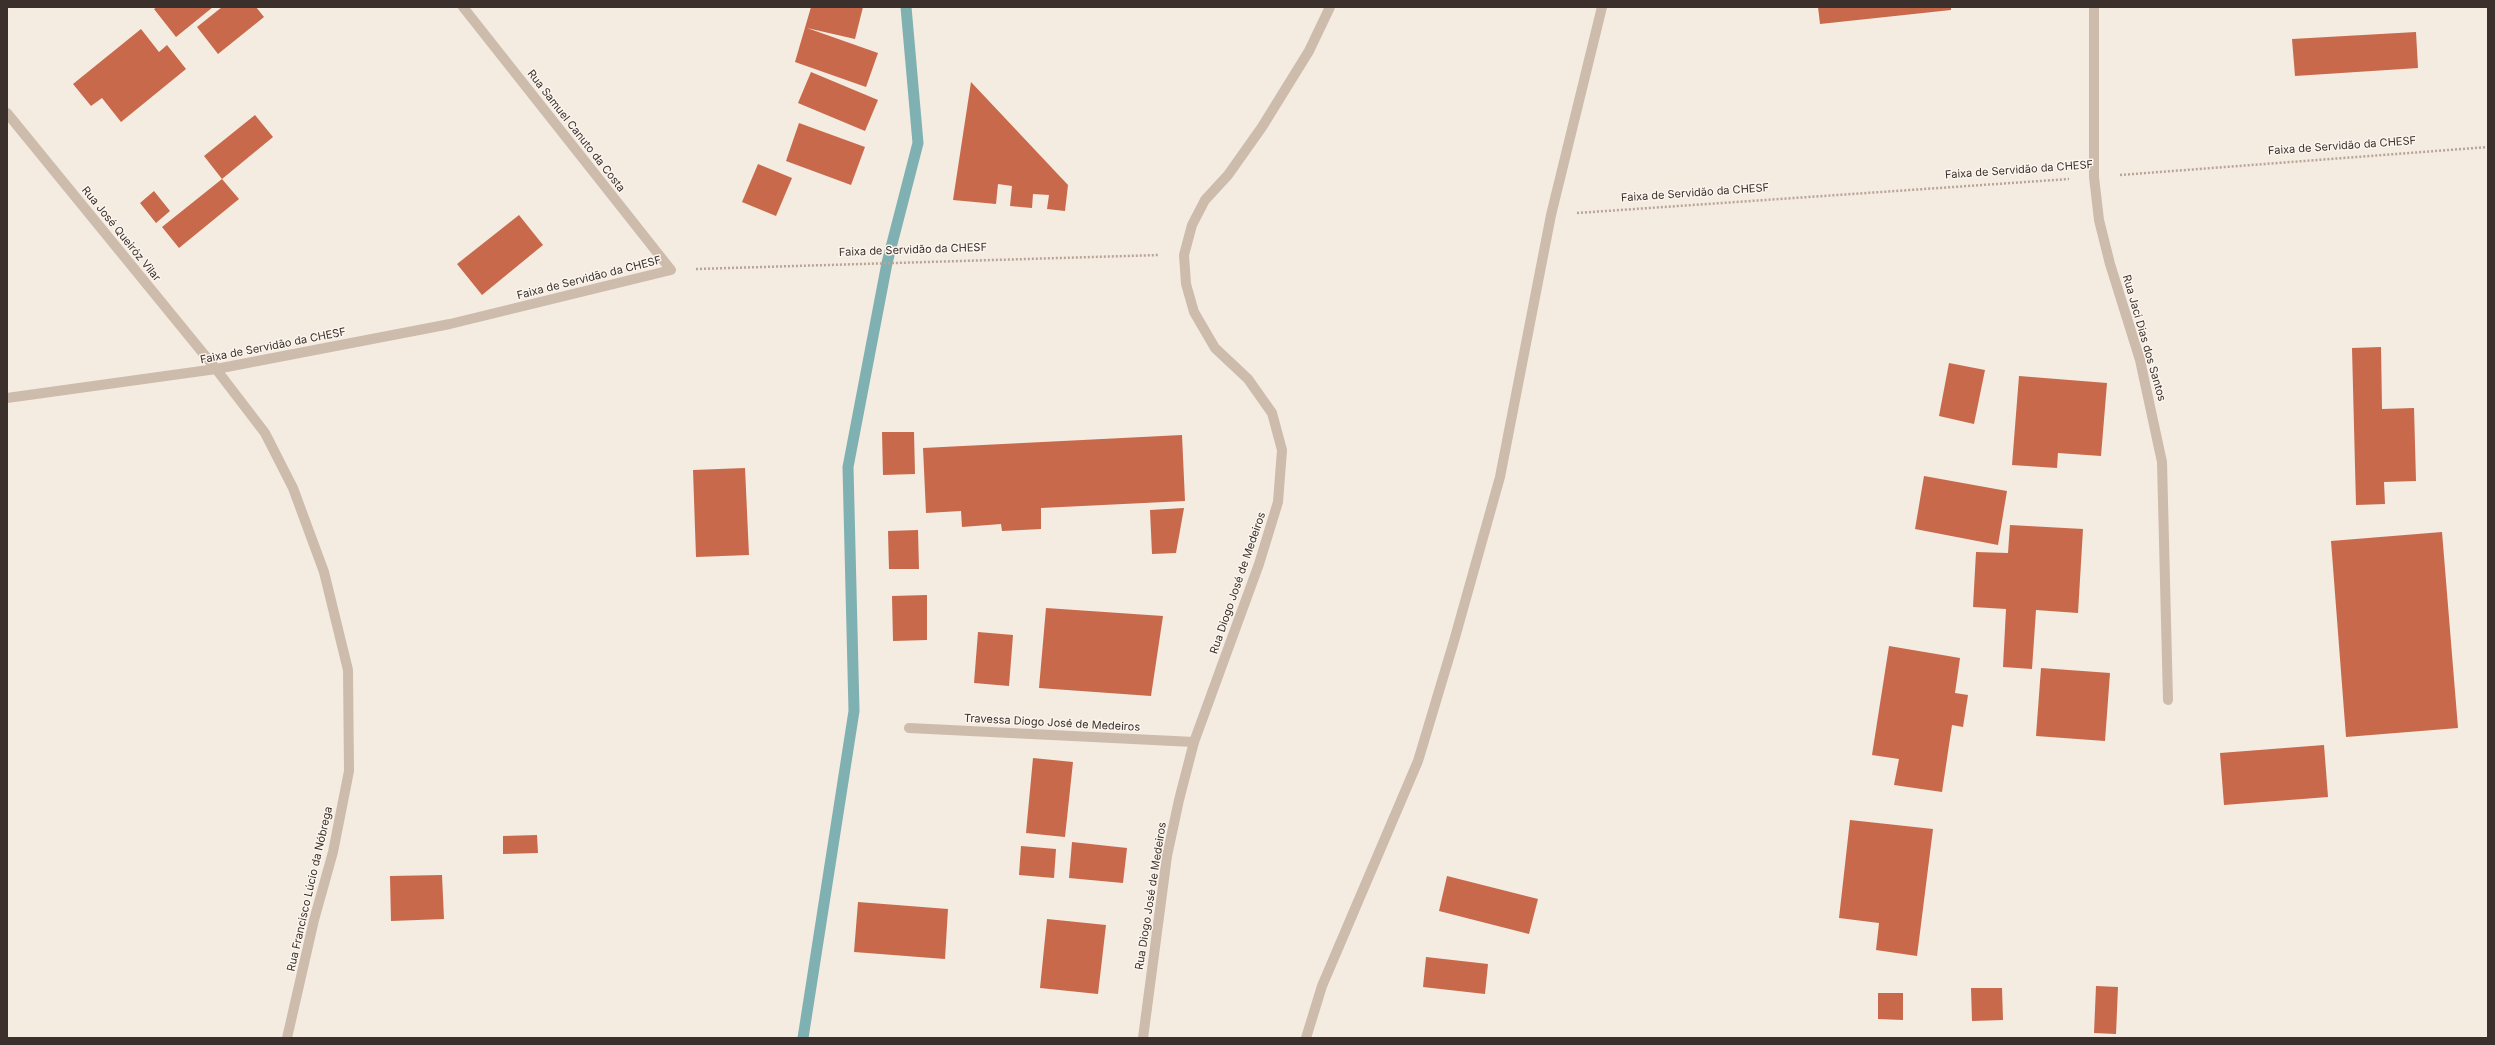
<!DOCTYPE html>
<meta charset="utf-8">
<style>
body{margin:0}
#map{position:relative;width:2495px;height:1045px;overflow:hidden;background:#f4ebe1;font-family:Inter,sans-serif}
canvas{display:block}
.frame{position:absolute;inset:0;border:8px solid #3b302b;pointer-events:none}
</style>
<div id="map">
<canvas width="2495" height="1045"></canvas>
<div class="frame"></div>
</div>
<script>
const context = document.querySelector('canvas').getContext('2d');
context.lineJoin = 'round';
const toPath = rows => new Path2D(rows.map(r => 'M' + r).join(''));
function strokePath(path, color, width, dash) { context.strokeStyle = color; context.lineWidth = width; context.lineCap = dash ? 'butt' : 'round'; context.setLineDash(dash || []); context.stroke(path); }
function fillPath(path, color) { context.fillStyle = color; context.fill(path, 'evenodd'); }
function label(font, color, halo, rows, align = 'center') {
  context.font = font + ' Inter,sans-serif'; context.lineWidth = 3; context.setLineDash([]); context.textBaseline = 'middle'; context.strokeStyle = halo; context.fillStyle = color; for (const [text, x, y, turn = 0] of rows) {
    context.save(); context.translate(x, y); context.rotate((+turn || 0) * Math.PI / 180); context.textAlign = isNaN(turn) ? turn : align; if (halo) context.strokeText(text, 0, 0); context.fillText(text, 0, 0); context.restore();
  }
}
const stream = toPath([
 [803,1038,854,711,848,467,887,263,918,143,906,7]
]);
const building = toPath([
 [157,7,213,7,176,37,154,9],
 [222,7,256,7,264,17,218,54,197,27],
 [811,7,863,7,855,39,807,28,878,53,866,87,795,62],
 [1818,7,1951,7,1951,10,1820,24],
 [141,29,159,52,167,45,186,69,121,122,102,98,91,106,73,84],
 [2416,32,2418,68,2295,76,2292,39],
 [811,72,878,100,865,131,798,103],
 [971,82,1068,185,1065,211,1047,209,1049,195,1033,194,1032,208,1010,206,1012,186,998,184,996,204,953,200],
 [255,115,273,137,222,179,204,156],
 [799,123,865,147,851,185,786,161],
 [758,164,792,178,776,216,742,202],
 [222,179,239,199,179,248,162,227],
 [154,191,170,211,156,223,140,203],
 [519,215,543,245,482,295,457,264],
 [2381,347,2382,409,2414,408,2416,481,2384,482,2385,504,2356,505,2352,348],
 [1949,363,1985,370,1974,424,1939,416],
 [2019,376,2107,383,2101,456,2058,453,2057,468,2012,465],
 [882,432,914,432,915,474,883,475],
 [1182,435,1185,501,1041,508,1041,529,1002,531,1001,524,962,527,961,511,926,513,923,448],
 [745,468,749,555,696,557,693,470],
 [1924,476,2007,491,1998,545,1915,529],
 [1184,508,1176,553,1152,554,1150,510],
 [2010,525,2083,529,2078,613,2036,610,2032,669,2003,667,2006,609,1973,607,1976,552,2008,553],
 [918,530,919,569,889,569,888,531],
 [2442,532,2458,728,2346,737,2331,541],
 [927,595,927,640,893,641,892,596],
 [1046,608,1163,616,1151,696,1039,688],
 [978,632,1013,635,1009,686,974,683],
 [1889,646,1960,658,1955,693,1968,695,1963,727,1952,725,1942,792,1894,785,1899,759,1872,755],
 [2041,668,2110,673,2105,741,2036,736],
 [2324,745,2328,797,2224,805,2220,753],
 [1033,758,1073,762,1065,837,1026,833],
 [1850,820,1933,829,1917,956,1876,950,1879,923,1839,918],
 [537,835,538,853,503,854,503,836],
 [1072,842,1127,848,1123,883,1069,878],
 [1021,846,1056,849,1054,878,1019,875],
 [442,875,444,919,391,921,390,876],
 [1447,876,1538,899,1529,934,1439,911],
 [858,902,948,909,945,959,854,952],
 [1047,919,1106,925,1098,994,1040,988],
 [1426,957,1488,964,1485,994,1423,987],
 [2096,986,2118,987,2116,1034,2094,1033],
 [1971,988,2002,988,2003,1020,1972,1021],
 [1878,993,1903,993,1903,1020,1878,1019]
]);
const path = toPath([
 [2120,175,2488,147],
 [1577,213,2069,179],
 [696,269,1159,255]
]);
const service = toPath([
 [909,728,1194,742]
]);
const minor = toPath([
 [2094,7,2094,177,2099,220,2110,264,2140,360,2162,462,2168,700],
 [7,113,216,369,265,433,293,488,324,572,348,670,349,771,333,852,314,920,287,1038],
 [7,398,216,369,450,324,671,270,463,7],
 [1143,1038,1167,856,1179,800,1194,742,1259,564,1278,502,1282,450,1272,413,1248,379,1215,348,1194,312,1186,284,1184,255,1192,225,1205,200,1228,175,1262,127,1309,51,1330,7],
 [1306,1038,1322,986,1418,761,1454,641,1500,477,1551,215,1602,7]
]);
const streetNames = [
 ["Rua Samuel Canuto da Costa",576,131,52],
 ["Faixa de Servidão da CHESF",2342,146,-4],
 ["Faixa de Servidão da CHESF",2019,170,-4],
 ["Faixa de Servidão da CHESF",1695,193,-4],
 ["Rua José Queiróz Vilar",121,234,51],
 ["Faixa de Servidão da CHESF",913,250,-2],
 ["Faixa de Servidão da CHESF",589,278,-14],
 ["Rua Jaci Dias dos Santos",2144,338,74],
 ["Faixa de Servidão da CHESF",273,346,-11],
 ["Rua Diogo José de Medeiros",1238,583,-71],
 ["Travessa Diogo José de Medeiros",1052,723,3],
 ["Rua Francisco Lúcio da Nóbrega",310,889,-77],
 ["Rua Diogo José de Medeiros",1151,896,-81]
];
strokePath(stream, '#7fb0b2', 11);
fillPath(building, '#c8694b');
strokePath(path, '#b9a596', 2.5, [2, 2]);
strokePath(service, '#cdbbac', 10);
strokePath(minor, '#cdbbac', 10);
label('11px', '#3b302b', '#fbf5ee', streetNames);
</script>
